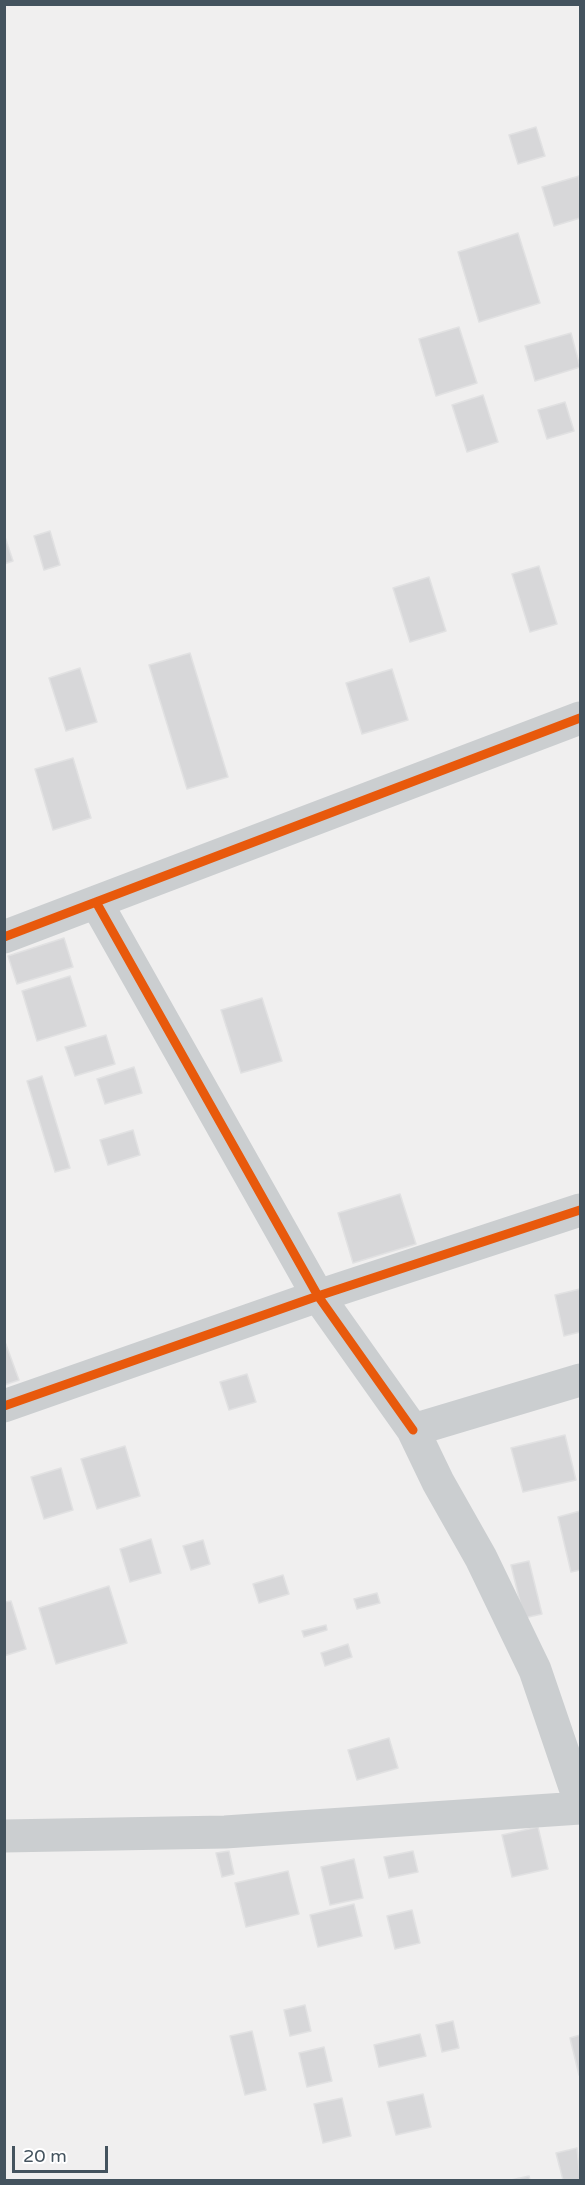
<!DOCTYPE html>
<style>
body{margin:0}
#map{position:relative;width:585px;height:2185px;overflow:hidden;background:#f0efef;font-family:"Varela Round",sans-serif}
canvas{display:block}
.frame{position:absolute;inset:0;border:6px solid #44535e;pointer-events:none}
.scale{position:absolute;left:12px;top:2146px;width:96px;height:27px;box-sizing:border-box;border:3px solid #44535e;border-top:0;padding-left:8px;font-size:18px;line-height:21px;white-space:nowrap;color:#44535e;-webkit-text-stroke:4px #fff;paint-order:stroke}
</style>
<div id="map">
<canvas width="585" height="2185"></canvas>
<div class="frame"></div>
<div class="scale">20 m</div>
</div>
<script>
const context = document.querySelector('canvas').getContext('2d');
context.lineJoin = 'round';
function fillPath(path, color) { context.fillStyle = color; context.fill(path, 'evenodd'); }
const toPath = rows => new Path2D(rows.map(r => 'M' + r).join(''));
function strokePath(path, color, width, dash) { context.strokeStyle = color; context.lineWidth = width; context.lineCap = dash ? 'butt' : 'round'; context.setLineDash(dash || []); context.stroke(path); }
const building = toPath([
 [536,127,545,156,518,164,509,135,536,127],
 [579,176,580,218,554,226,542,187,579,176],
 [518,233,540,303,479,322,458,252,518,233],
 [459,327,477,383,436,396,419,339,459,327],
 [571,333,580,367,535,381,525,346,571,333],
 [483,395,498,442,467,452,452,405,483,395],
 [565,402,574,431,547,439,538,410,565,402],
 [50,531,60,565,44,570,34,536,50,531],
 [4,534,13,561,4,564,4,534],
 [539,566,557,624,530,632,512,574,539,566],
 [429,577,446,631,410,642,393,588,429,577],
 [190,653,228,777,187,789,149,665,190,653],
 [80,668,97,722,66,731,49,678,80,668],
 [392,669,408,720,362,734,346,683,392,669],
 [73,758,91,818,53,830,35,769,73,758],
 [64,938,73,967,17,984,8,956,64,938],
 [70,976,86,1026,37,1041,22,991,70,976],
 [262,998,282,1061,241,1073,221,1010,262,998],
 [106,1035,115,1064,75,1076,65,1047,106,1035],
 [134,1067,142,1093,105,1104,97,1079,134,1067],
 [42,1076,70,1168,55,1172,27,1081,42,1076],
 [133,1130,140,1155,108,1165,100,1140,133,1130],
 [400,1194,416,1244,353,1263,338,1213,400,1194],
 [580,1289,580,1332,564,1336,555,1295,580,1289],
 [4,1339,19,1380,4,1385,4,1339],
 [247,1374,256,1402,229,1410,220,1382,247,1374],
 [565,1435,576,1480,523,1492,511,1448,565,1435],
 [125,1446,140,1496,97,1509,81,1459,125,1446],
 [61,1468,73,1510,44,1519,31,1477,61,1468],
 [580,1511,580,1570,571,1572,558,1517,580,1511],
 [151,1539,161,1573,130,1582,120,1549,151,1539],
 [203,1540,210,1564,191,1570,183,1546,203,1540],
 [529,1561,542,1614,524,1618,511,1565,529,1561],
 [283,1575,289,1594,259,1603,253,1584,283,1575],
 [109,1586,127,1643,56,1664,39,1608,109,1586],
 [377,1593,380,1603,357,1609,354,1599,377,1593],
 [11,1601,26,1649,4,1656,4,1602,11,1601],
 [326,1625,327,1630,304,1637,302,1631,326,1625],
 [348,1644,352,1657,325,1666,321,1653,348,1644],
 [389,1738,398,1768,357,1780,348,1750,389,1738],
 [538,1827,548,1869,512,1877,502,1835,538,1827],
 [229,1851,234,1874,222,1877,216,1853,229,1851],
 [413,1851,418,1872,389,1878,384,1857,413,1851],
 [354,1859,363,1898,330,1905,321,1867,354,1859],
 [288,1871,299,1914,246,1927,235,1883,288,1871],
 [354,1904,362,1936,318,1947,310,1915,354,1904],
 [412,1910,420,1943,395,1949,387,1916,412,1910],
 [305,2005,311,2031,290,2036,284,2010,305,2005],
 [453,2021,459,2048,442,2052,436,2025,453,2021],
 [252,2031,266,2090,245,2095,230,2036,252,2031],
 [420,2034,426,2056,379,2067,374,2045,420,2034],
 [580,2035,580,2074,579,2075,570,2038,580,2035],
 [324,2047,332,2081,307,2087,299,2053,324,2047],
 [423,2094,431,2127,396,2135,387,2102,423,2094],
 [342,2098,351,2136,323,2143,314,2104,342,2098],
 [577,2148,580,2180,563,2180,556,2153,577,2148],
 [529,2176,530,2180,511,2180,529,2176]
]);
const minor = toPath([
 [96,902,318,1296,413,1430],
 [4,937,580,718],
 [580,1380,413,1430,438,1482,481,1558,535,1670,580,1802],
 [4,1406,318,1296,580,1210],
 [4,1836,225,1832,580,1808]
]);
const cycleway = toPath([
 [96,902,318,1296,413,1430],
 [4,937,580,718],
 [4,1406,318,1296,580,1210]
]);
fillPath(building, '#d7d7d9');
strokePath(building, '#e1e1e2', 1.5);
strokePath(minor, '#cbced0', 33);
strokePath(cycleway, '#e8590c', 9);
</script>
